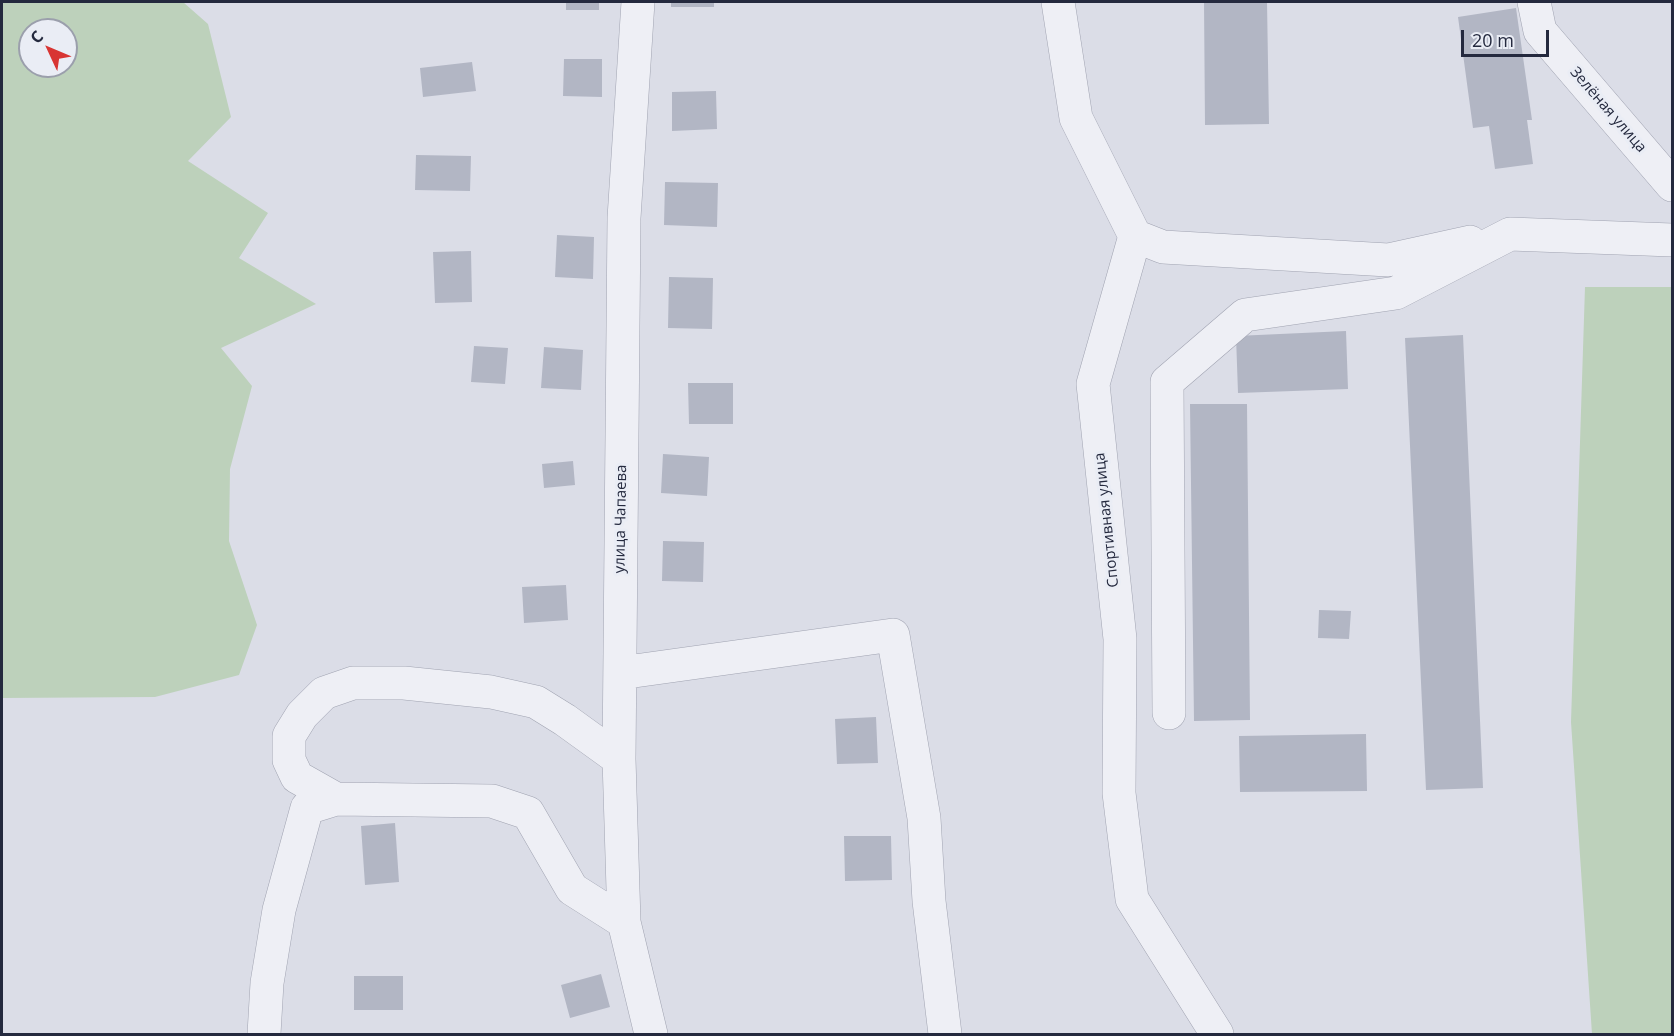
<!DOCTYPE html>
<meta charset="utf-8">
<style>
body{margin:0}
#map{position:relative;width:1674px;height:1036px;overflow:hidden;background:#dbdde7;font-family:"Open Sans",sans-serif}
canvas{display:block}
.frame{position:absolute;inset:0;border:3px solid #24293e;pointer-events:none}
.north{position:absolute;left:18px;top:18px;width:60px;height:60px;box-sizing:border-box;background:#eaedf5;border:2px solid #9b9fac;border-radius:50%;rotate:314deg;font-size:16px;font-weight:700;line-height:24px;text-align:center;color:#24293e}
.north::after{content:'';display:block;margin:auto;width:21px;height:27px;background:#d83533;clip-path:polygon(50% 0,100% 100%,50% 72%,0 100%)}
.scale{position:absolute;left:1461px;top:30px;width:88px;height:27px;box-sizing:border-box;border:3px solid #24293e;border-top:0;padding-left:8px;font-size:18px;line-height:21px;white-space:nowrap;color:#24293e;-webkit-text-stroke:4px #eaedf5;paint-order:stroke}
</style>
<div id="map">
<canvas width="1674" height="1036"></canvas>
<div class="frame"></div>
<div class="north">С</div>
<div class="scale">20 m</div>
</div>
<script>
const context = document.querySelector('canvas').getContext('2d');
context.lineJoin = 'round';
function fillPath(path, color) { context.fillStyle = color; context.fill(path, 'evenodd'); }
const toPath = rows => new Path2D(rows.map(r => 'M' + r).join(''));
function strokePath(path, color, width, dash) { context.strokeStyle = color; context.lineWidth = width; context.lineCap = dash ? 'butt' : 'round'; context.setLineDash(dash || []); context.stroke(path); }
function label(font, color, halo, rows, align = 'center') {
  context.font = font + ' "Open Sans",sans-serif'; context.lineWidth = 6; context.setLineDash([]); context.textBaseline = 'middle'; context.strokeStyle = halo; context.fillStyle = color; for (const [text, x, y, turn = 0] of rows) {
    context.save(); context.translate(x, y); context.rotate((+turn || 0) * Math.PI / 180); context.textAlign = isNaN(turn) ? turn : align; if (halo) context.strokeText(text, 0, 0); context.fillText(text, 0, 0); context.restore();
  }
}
const green = toPath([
 [2,2,183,2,208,24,231,117,188,161,268,213,239,258,316,304,221,348,252,386,230,469,229,541,257,625,239,675,155,697,2,698],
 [30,30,66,30,66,66,30,66],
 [1585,287,1672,287,1672,1034,1592,1034,1571,722]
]);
const building = toPath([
 [566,2,599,2,599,10,566,10],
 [671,2,714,2,714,7,671,7],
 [1204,2,1267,2,1269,124,1205,125],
 [1516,8,1532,120,1527,120,1533,164,1495,169,1489,126,1473,128,1458,17],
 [564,59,602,59,602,97,563,96],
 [472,62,476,91,423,97,420,68],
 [716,91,717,129,672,131,672,92],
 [416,155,471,156,470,191,415,190],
 [665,182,718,183,717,227,664,225],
 [557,235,594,237,593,279,555,277],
 [471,251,472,302,435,303,433,252],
 [669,277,713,278,712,329,668,328],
 [1346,331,1348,389,1238,393,1236,336],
 [1463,335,1483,788,1426,790,1405,338],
 [474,346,508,348,505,384,471,382],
 [544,347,583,350,581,390,541,388],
 [688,383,733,383,733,424,689,424],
 [1190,404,1247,404,1250,720,1194,721],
 [663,454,709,457,707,496,661,493],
 [573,461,575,485,544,488,542,464],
 [663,541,704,542,703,582,662,581],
 [566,585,568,620,524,623,522,587],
 [1319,610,1351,611,1349,639,1318,638],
 [876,717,878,763,837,764,835,719],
 [1366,734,1367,791,1240,792,1239,736],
 [395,823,399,882,365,885,361,826],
 [844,836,891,836,892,880,845,881],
 [601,974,610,1007,570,1018,561,985],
 [354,976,403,976,403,1010,354,1010]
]);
const minor = toPath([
 [638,2,624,218,619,759,624,922,651,1034],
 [1058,2,1076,118,1135,236,1093,384,1120,639,1119,793,1132,899,1217,1034],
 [1534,2,1540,31,1672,185],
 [1135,236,1163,247,1388,260,1470,242],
 [620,673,893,635,924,818,929,901,945,1034],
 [1169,713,1167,382,1245,315,1396,293,1510,234,1672,240],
 [336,799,297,777,289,760,289,736,302,715,324,693,353,683,404,683,491,692,536,702,565,720,619,759],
 [264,1034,267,983,279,910,307,808,336,799,492,801,528,813,572,889,624,922]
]);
const streetNames = [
 ["Зелёная улица",1608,110,49],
 ["улица Чапаева",621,519,-89],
 ["Спортивная улица",1107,520,-96]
];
fillPath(green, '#bdd1bb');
fillPath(building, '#b2b6c4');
strokePath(minor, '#a0a3b1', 34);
strokePath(minor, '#eeeff5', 33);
label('15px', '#24293e', '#eaedf5', streetNames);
</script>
